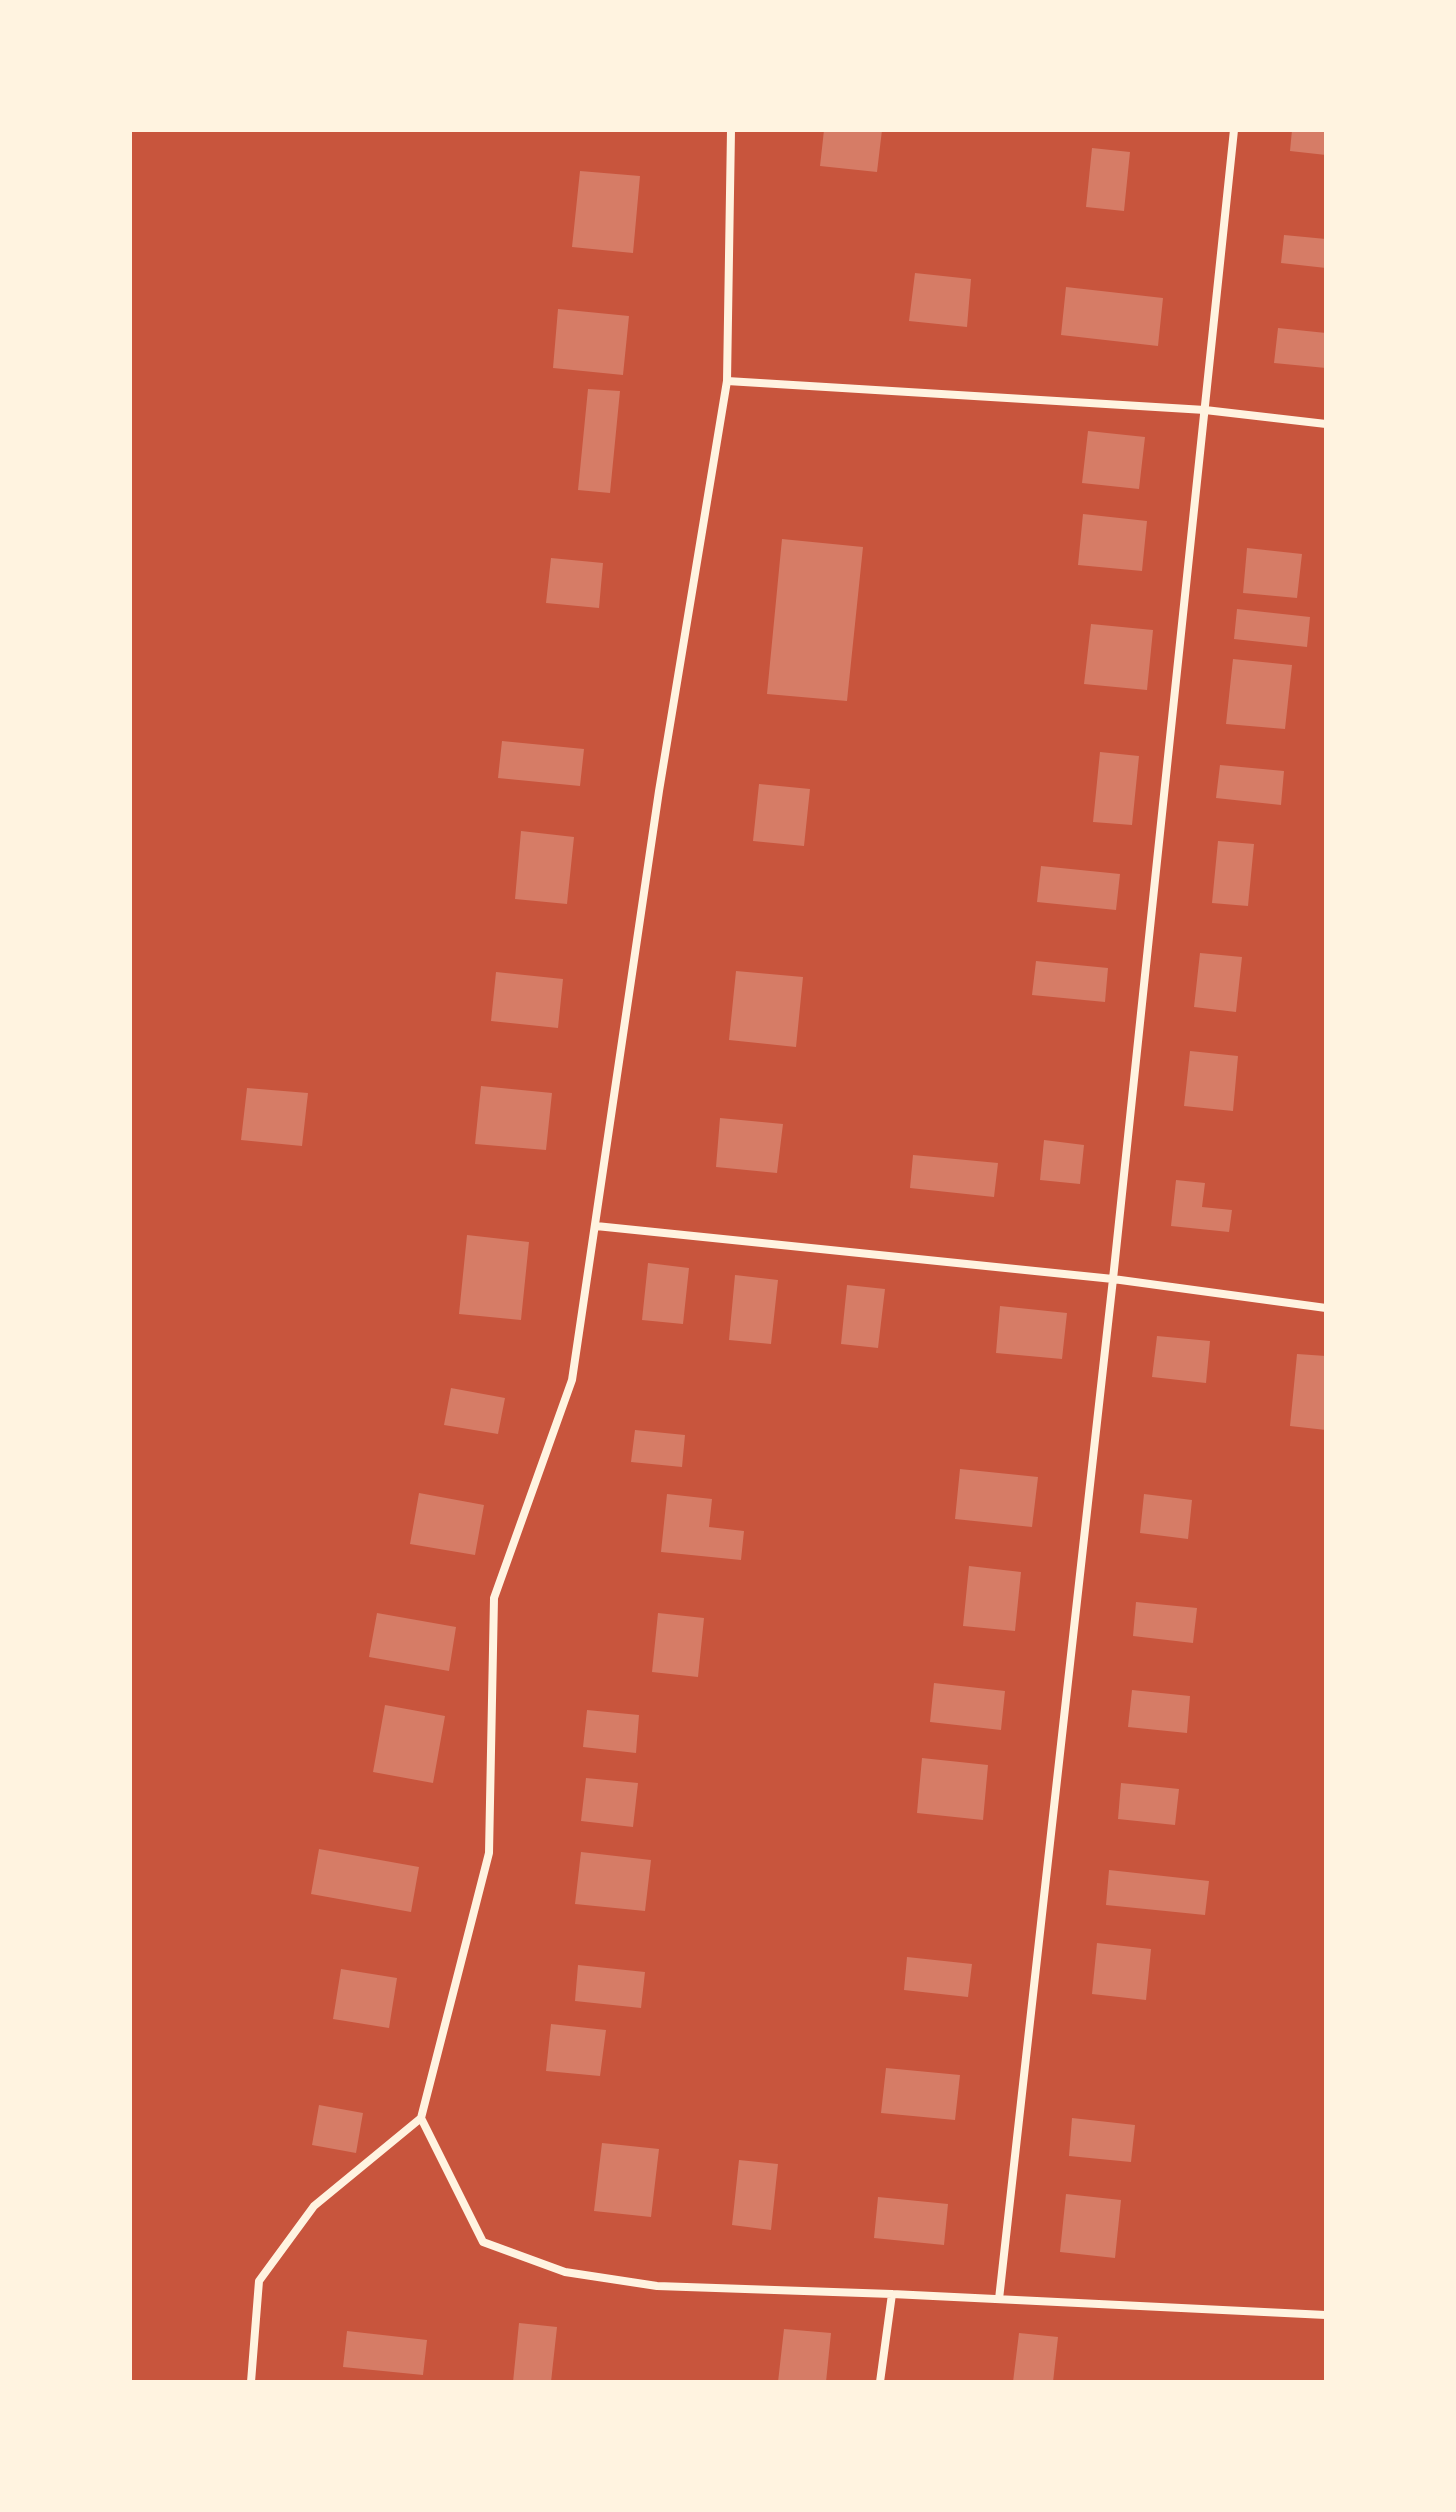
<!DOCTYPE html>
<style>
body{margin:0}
#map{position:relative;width:1456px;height:2512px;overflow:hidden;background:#c8553d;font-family:Lato,sans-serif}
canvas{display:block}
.frame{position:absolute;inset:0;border:132px solid #fff3e0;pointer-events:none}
</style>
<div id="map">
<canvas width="1456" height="2512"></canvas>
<div class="frame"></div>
</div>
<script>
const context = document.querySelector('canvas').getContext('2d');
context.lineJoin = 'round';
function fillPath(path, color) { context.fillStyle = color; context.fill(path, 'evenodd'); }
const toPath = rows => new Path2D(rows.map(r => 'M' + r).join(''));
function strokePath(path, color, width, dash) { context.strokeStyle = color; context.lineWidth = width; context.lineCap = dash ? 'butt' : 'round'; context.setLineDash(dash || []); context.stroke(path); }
const building = toPath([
 [824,130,882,130,877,172,820,166],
 [1292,130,1326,130,1326,155,1290,151],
 [1092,148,1130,152,1124,211,1086,207],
 [580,171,640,176,633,253,572,247],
 [1284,235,1326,239,1326,268,1281,263],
 [915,273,971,279,967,327,909,321],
 [1066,287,1163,298,1158,346,1061,335],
 [558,309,629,316,623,375,553,368],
 [1278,328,1326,333,1326,368,1274,363],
 [588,389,620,391,610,493,578,490],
 [1088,431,1145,437,1139,489,1082,483],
 [1083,514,1147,521,1142,571,1078,565],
 [782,539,863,547,847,701,767,694],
 [1247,548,1302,554,1297,598,1243,593],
 [551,558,603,563,599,608,546,603],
 [1237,609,1310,617,1307,647,1234,639],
 [1091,624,1153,630,1147,690,1084,684],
 [1233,659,1292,665,1285,729,1226,724],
 [502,741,584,749,580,786,498,778],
 [1100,752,1139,756,1132,825,1093,822],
 [1220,765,1284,771,1281,805,1216,798],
 [759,784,810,789,804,846,753,841],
 [521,831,574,837,567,904,515,899],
 [1218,841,1254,844,1248,906,1212,903],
 [1041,866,1120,874,1116,910,1037,902],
 [1200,953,1242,957,1236,1012,1194,1007],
 [1036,961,1108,968,1105,1002,1032,995],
 [736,971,803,977,796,1047,729,1040],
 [496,972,563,979,558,1028,491,1021],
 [1190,1051,1238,1056,1233,1111,1184,1106],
 [481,1086,552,1093,546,1150,475,1144],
 [247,1088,308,1093,302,1146,241,1140],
 [720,1118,783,1124,777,1173,716,1167],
 [1044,1140,1084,1145,1080,1184,1040,1180],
 [913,1155,998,1163,994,1197,910,1188],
 [1176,1180,1205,1183,1202,1207,1232,1210,1229,1232,1171,1226],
 [467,1235,529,1242,521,1320,459,1314],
 [648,1263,689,1268,683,1324,642,1320],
 [735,1275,778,1280,771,1344,729,1340],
 [847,1285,885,1289,878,1348,841,1344],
 [1000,1306,1067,1313,1062,1359,996,1353],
 [1157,1336,1210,1341,1206,1383,1152,1377],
 [1297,1354,1326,1356,1326,1430,1290,1426],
 [451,1388,505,1398,498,1434,444,1425],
 [635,1430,685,1435,682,1467,631,1462],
 [960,1469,1038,1477,1032,1527,955,1519],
 [419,1493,484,1505,475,1555,410,1544],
 [667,1494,712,1499,709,1527,744,1531,741,1560,661,1552],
 [1144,1494,1192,1500,1188,1539,1140,1533],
 [969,1566,1021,1572,1015,1631,963,1626],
 [1136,1602,1197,1608,1193,1643,1133,1636],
 [377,1613,456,1627,449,1671,369,1657],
 [658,1613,704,1618,698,1677,652,1672],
 [934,1683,1005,1691,1001,1730,930,1722],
 [1132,1690,1190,1696,1187,1733,1128,1727],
 [385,1705,445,1716,433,1783,373,1772],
 [587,1710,639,1715,636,1753,583,1747],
 [922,1758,988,1765,983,1820,917,1813],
 [586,1778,638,1783,633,1827,581,1821],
 [1121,1783,1179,1789,1175,1825,1118,1819],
 [319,1849,419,1867,411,1912,311,1894],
 [581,1852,651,1860,645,1911,575,1904],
 [1109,1870,1209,1881,1205,1915,1106,1905],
 [1097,1943,1151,1949,1146,2000,1092,1994],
 [907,1957,972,1964,968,1997,904,1990],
 [578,1965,645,1972,641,2008,575,2001],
 [341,1969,397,1978,389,2028,333,2019],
 [551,2024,606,2030,600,2076,546,2071],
 [886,2068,960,2075,955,2120,881,2113],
 [319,2105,363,2113,356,2153,312,2145],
 [1072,2118,1135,2125,1131,2162,1069,2156],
 [602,2143,659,2149,651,2217,594,2211],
 [739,2160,778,2164,771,2230,732,2225],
 [1066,2194,1121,2200,1115,2258,1060,2252],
 [878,2197,948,2204,944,2245,874,2238],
 [519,2323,557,2327,551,2382,513,2382],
 [784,2329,831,2333,826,2382,778,2382],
 [347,2331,427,2340,423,2375,343,2367],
 [1019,2333,1058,2337,1053,2382,1013,2382]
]);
const minor = toPath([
 [727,381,1205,410,1326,424],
 [596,1226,1113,1279,1326,1308],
 [421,2118,483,2242,565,2272,657,2286,892,2294,1326,2315],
 [999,2299,1113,1279,1234,130],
 [251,2382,259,2281,314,2206,421,2118,489,1853,494,1598,572,1380,659,791,727,381,731,130],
 [880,2382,892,2294]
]);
fillPath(building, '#d67c66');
strokePath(minor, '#fff3e0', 8);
</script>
